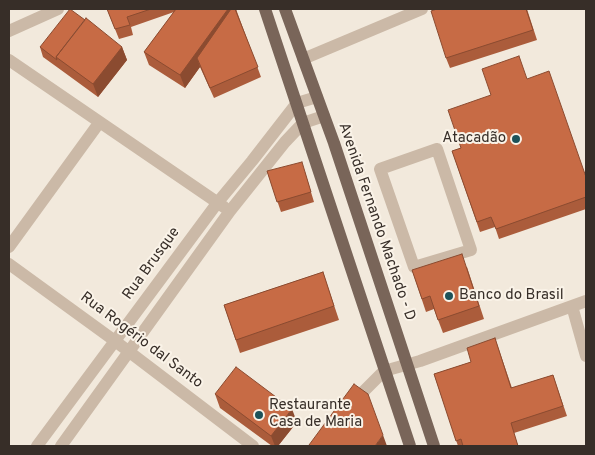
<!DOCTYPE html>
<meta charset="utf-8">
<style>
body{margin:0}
#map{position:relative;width:595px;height:455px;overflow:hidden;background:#f2e9dc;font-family:Overpass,sans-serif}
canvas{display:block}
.frame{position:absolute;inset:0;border:10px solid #372e28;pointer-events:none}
</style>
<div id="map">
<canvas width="595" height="455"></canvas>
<div class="frame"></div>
</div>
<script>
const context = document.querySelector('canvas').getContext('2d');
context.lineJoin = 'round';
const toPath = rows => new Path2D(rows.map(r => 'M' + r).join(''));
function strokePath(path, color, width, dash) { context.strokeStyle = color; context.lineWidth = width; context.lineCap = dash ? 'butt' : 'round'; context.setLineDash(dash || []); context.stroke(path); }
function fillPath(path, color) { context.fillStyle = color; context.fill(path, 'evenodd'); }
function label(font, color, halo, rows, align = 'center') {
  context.font = font + ' Overpass,sans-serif'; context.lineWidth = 4; context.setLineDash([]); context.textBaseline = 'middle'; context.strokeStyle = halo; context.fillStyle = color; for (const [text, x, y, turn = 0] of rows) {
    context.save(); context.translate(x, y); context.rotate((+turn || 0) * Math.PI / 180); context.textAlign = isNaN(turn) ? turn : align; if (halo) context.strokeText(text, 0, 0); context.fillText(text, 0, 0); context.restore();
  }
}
const minor = toPath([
 [9,31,58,9],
 [303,59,422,9],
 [9,60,224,207],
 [437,149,471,250,414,267,380,169,437,149],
 [9,247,99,123],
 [9,264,115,341,253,446],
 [572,306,586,356],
 [353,402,384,371,420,361,586,301],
 [37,446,218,202,252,161,297,103,317,97],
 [61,446,230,211,285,142,303,123,324,116]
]);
const major = toPath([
 [265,9,410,446],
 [285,9,334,143,434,446]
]);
const wall = toPath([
 [107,9,175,9,175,10,176,9,236,9,261,77,214,98,200,67,185,88,149,65,144,52,174,12,131,27,133,35,119,39],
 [527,9,537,40,450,68,446,58],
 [40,47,122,47,127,60,98,97,61,70,43,57],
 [527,79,586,177,586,209,499,239,495,227,480,232,452,151,461,148,491,95],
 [267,171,305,172,314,202,281,212],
 [467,267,484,319,443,333,434,309,426,312,412,270],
 [323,272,339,320,240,353,224,305],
 [495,338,512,388,553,375,567,416,514,433,518,446,458,446,434,374,471,362],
 [215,394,297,422,278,446,272,446,220,408]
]);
const shadedWall = toPath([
 [228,9,236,9,237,15,197,58,200,67,185,88,180,75],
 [122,47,127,60,98,97,93,84],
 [292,409,297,422,278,446,275,446,271,436],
 [383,435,387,446,375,446]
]);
const building = toPath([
 [70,9,85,20,56,57,57,60,40,47,70,9],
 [107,9,151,9,127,17,130,25,115,29,107,9],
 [176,9,228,9,180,75,144,52,176,9],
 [231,9,235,9,258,67,210,88,197,58,231,9],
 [437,9,526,9,533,30,446,58,431,11,437,9],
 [86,18,122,47,93,84,56,57,86,18],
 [519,56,527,79,549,71,586,177,586,197,496,229,491,217,477,222,452,151,461,148,448,110,491,95,482,69,519,56],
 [302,162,311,192,277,202,267,171,302,162],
 [462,254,479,306,438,320,430,296,422,299,412,270,462,254],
 [323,272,334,306,236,340,224,305,323,272],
 [495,338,511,388,553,375,563,406,511,423,518,446,463,446,461,439,456,441,434,374,471,362,467,348,495,338],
 [236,367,292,409,271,436,215,394,236,367],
 [354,384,368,394,383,435,375,446,311,446,309,445,354,384]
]);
const markers = [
 [516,139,5,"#1d5259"],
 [449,296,5,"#1d5259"],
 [259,415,5,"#1d5259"]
];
const poiNames = [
 ["Atacadão",506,139,"right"],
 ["Banco do Brasil",459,296],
 ["Restaurante",269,406],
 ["Casa de Maria",269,423]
];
const streetNames = [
 ["Avenida Fernando Machado - D",376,222,71],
 ["Rua Brusque",152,264,-54],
 ["Rua Rogério dal Santo",141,341,37]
];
strokePath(minor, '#cbb9a7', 12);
strokePath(major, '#796559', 12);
fillPath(wall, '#ab5c3b');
fillPath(shadedWall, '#8b4b30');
fillPath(building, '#c76b45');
strokePath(building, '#8b4b30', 1);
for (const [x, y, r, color] of markers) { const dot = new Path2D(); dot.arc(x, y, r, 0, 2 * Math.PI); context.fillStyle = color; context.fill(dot); strokePath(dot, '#faf3e8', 2); }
label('15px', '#372e28', '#faf3e8', poiNames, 'left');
label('15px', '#372e28', '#faf3e8', streetNames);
</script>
